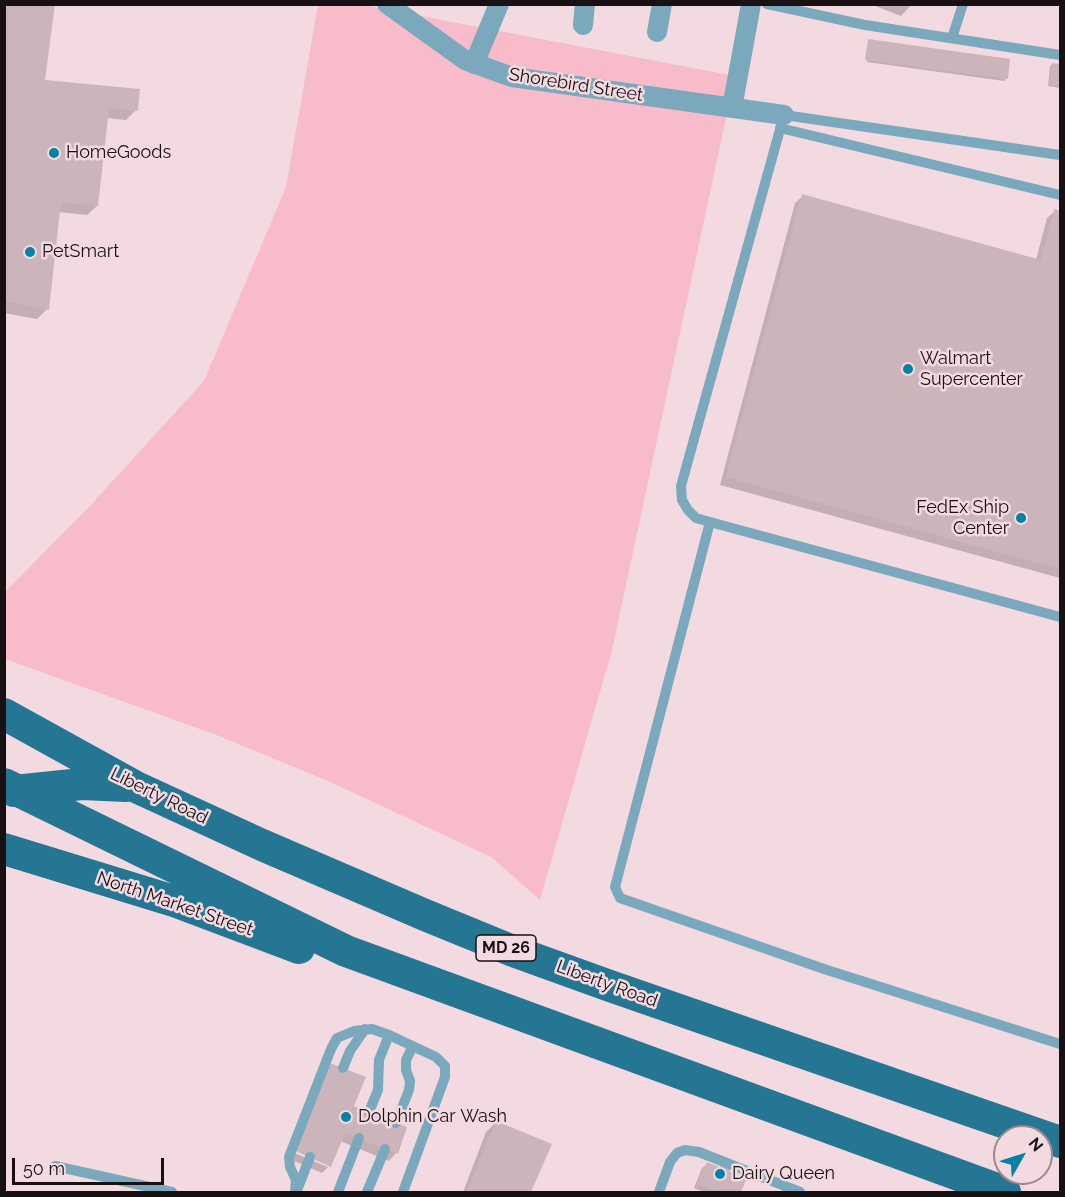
<!DOCTYPE html>
<style>
body{margin:0}
#map{position:relative;width:1065px;height:1197px;overflow:hidden;background:#f3dae0;font-family:Raleway,sans-serif}
canvas{display:block}
.frame{position:absolute;inset:0;border:6px solid #181012;pointer-events:none}
.north{position:absolute;left:993px;top:1125px;width:60px;height:60px;box-sizing:border-box;background:#f3dae0;border:2px solid #9b898e;border-radius:50%;rotate:51deg;font-size:16px;font-weight:700;line-height:24px;text-align:center;color:#181012}
.north::after{content:'';display:block;margin:auto;width:21px;height:27px;background:#0282a6;clip-path:polygon(50% 0,100% 100%,50% 72%,0 100%)}
.scale{position:absolute;left:12px;top:1158px;width:152px;height:27px;box-sizing:border-box;border:3px solid #181012;border-top:0;padding-left:8px;font-size:18px;line-height:21px;white-space:nowrap;color:#181012;-webkit-text-stroke:4px #f3dae0;paint-order:stroke}
</style>
<div id="map">
<canvas width="1065" height="1197"></canvas>
<div class="frame"></div>
<div class="north">N</div>
<div class="scale">50 m</div>
</div>
<script>
const context = document.querySelector('canvas').getContext('2d');
context.lineJoin = 'round';
function fillPath(path, color) { context.fillStyle = color; context.fill(path, 'evenodd'); }
const toPath = rows => new Path2D(rows.map(r => 'M' + r).join(''));
function strokePath(path, color, width, dash) { context.strokeStyle = color; context.lineWidth = width; context.lineCap = dash ? 'butt' : 'round'; context.setLineDash(dash || []); context.stroke(path); }
function label(font, color, halo, rows, align = 'center') {
  context.font = font + ' Raleway,sans-serif'; context.lineWidth = 5; context.setLineDash([]); context.textBaseline = 'middle'; context.strokeStyle = halo; context.fillStyle = color; for (const [text, x, y, turn = 0] of rows) {
    context.save(); context.translate(x, y); context.rotate((+turn || 0) * Math.PI / 180); context.textAlign = isNaN(turn) ? turn : align; if (halo) context.strokeText(text, 0, 0); context.fillText(text, 0, 0); context.restore();
  }
}
const green = toPath([
 [318,5,363,5,735,76,612,650,540,900,491,857,328,781,214,734,5,659,5,592,87,509,204,381,286,187]
]);
const shadow = toPath([
 [4,4,43,80,138,91,136,110,126,120,107,118,97,206,87,215,59,212,47,309,37,319,4,313],
 [870,4,912,4,901,16],
 [869,41,1006,79,1004,81,867,62],
 [1052,64,1060,65,1060,88,1048,86,1050,66],
 [803,196,1036,260,1047,218,1055,211,1060,213,1060,578,720,485,795,203],
 [352,1107,396,1153,389,1161,340,1141,328,1167],
 [496,1122,550,1144,530,1192,463,1192,486,1132],
 [292,1152,328,1167,322,1173,289,1159],
 [707,1164,745,1179,739,1192,704,1192,694,1188,702,1168]
]);
const building = toPath([
 [4,4,55,4,45,80,140,89,138,111,109,108,98,206,61,202,49,310,4,301],
 [868,39,1010,59,1008,79,865,60],
 [1052,63,1060,64,1060,86,1049,85],
 [802,194,1041,260,1054,209,1060,211,1060,569,726,477],
 [330,1063,366,1077,354,1106,407,1127,398,1154,345,1133,331,1167,296,1151],
 [496,1121,552,1144,531,1192,467,1192],
 [707,1162,720,1167,721,1164,731,1169,729,1171,747,1178,741,1192,718,1192,697,1184]
]);
const service = toPath([
 [767,4,865,25,1060,55],
 [952,38,963,4],
 [780,128,1060,195],
 [710,522,696,518,688,510,682,500,681,486,784,115,1060,155],
 [1060,617,710,522,615,887,620,898,824,969,1060,1044],
 [343,1068,350,1051,365,1029],
 [369,1112,378,1090,379,1060,389,1035],
 [396,1123,409,1090,410,1081,406,1070,406,1060,413,1046],
 [55,1166,172,1192],
 [298,1188,310,1157],
 [295,1192,296,1180,290,1167,289,1157,331,1049,337,1038,354,1031,372,1029,389,1035,436,1057,445,1066,445,1077,403,1192],
 [338,1192,359,1138],
 [367,1192,385,1149],
 [659,1192,670,1162,677,1153,685,1150,699,1152,800,1192]
]);
const minor = toPath([
 [387,4,465,60,512,77,784,115],
 [583,25,585,4],
 [657,32,662,4],
 [474,64,499,4],
 [732,108,751,4]
]);
const primary = toPath([
 [4,714,136,787,262,845,425,915,513,951,610,986,1060,1142],
 [4,784,346,951,1005,1192],
 [14,791,82,784,126,786],
 [4,849,177,902,299,948]
]);
const markers = [
 [54,153,6,"#0282a6"],
 [30,252,6,"#0282a6"],
 [908,369,6,"#0282a6"],
 [1021,518,6,"#0282a6"],
 [346,1117,6,"#0282a6"],
 [720,1174,6,"#0282a6"]
];
const shields = [
 [506,948,60]
];
const shieldNames = [
 ["MD 26",506,948]
];
const streetNames = [
 ["Shorebird Street",576,85,9],
 ["Liberty Road",159,796,26],
 ["North Market Street",175,904,19],
 ["Liberty Road",607,984,20]
];
const poiNames = [
 ["HomeGoods",66,153],
 ["PetSmart",42,252],
 ["Walmart",920,359],
 ["Supercenter",920,380],
 ["FedEx Ship",1009,508,"right"],
 ["Center",1009,529,"right"],
 ["Dolphin Car Wash",358,1117],
 ["Dairy Queen",732,1174]
];
fillPath(green, '#f7bbc9');
fillPath(shadow, '#0003');
fillPath(building, '#ccb5ba');
strokePath(service, '#7aa9bd', 10);
strokePath(minor, '#7aa9bd', 20);
strokePath(primary, '#257693', 32);
for (const [x, y, r, color] of markers) { const dot = new Path2D(); dot.arc(x, y, r, 0, 2 * Math.PI); context.fillStyle = color; context.fill(dot); strokePath(dot, '#f3dae0', 2); }
for (const [x, y, w] of shields) { const box = new Path2D(); box.roundRect(x - w / 2, y - 13, w, 26, 4.5); context.fillStyle = '#f3dae0'; context.fill(box); strokePath(box, '#181012', 1.5); }
label('bold 16px', '#181012', null, shieldNames);
label('18px', '#181012', '#f3dae0', streetNames);
label('18px', '#181012', '#f3dae0', poiNames, 'left');
</script>
